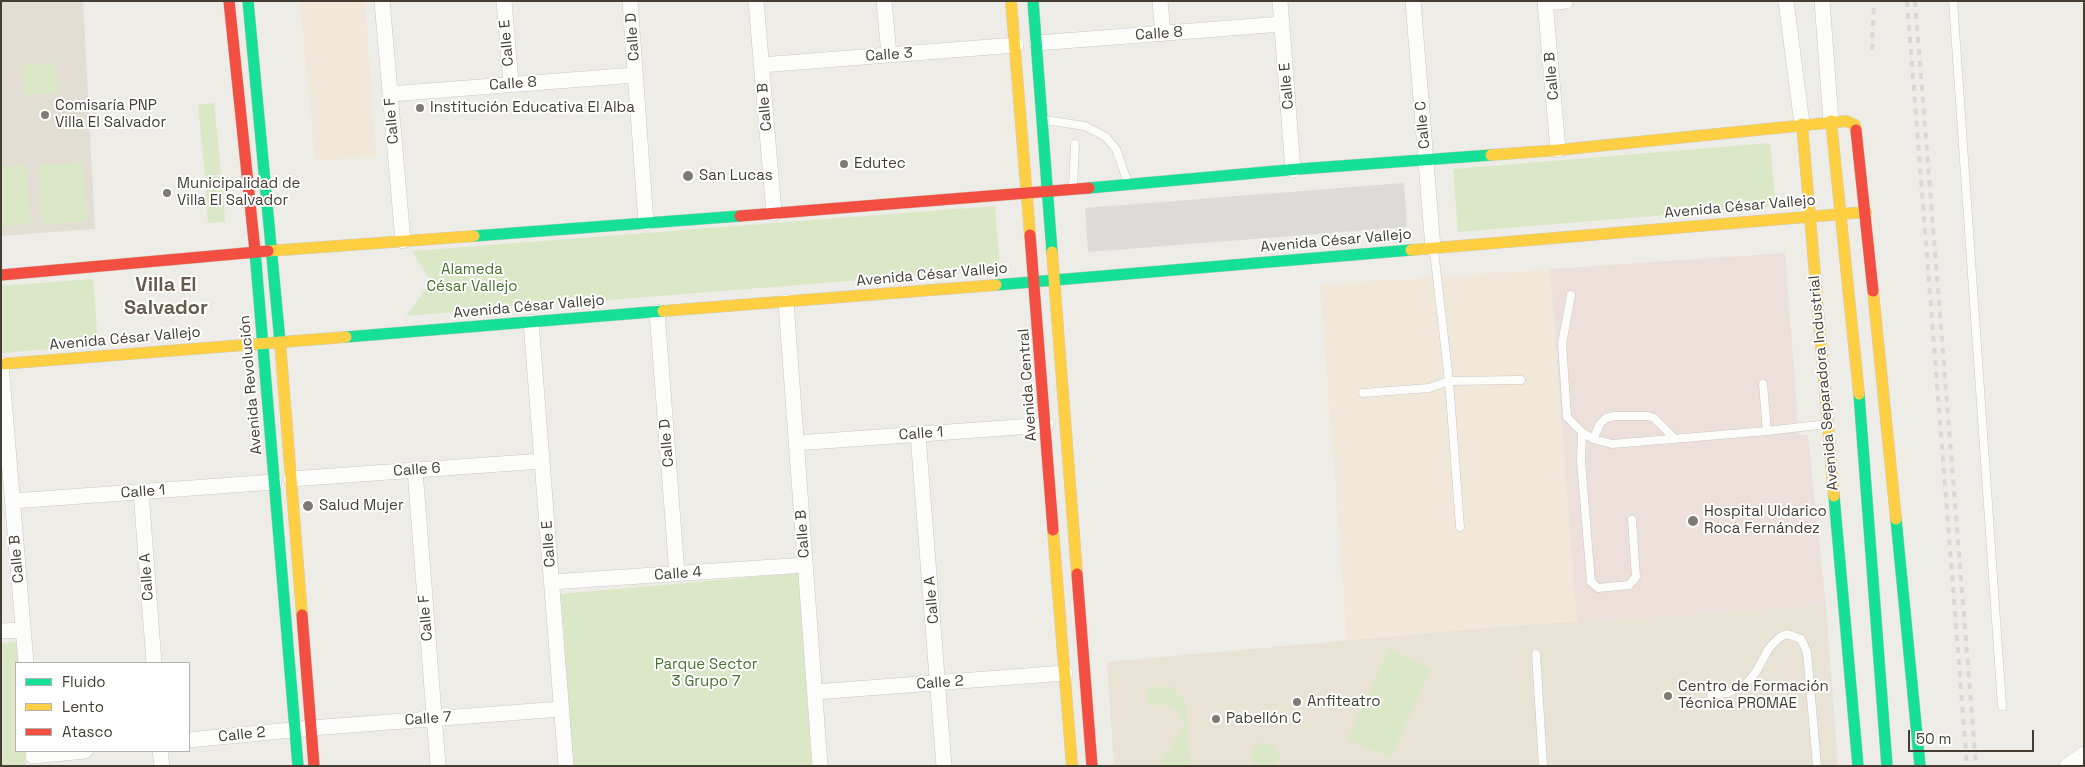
<!DOCTYPE html>
<meta charset="utf-8">
<style>
body{margin:0}
#map{position:relative;width:2085px;height:767px;overflow:hidden;background:#eeece7;font-family:"Space Grotesk",sans-serif}
canvas{display:block}
.frame{position:absolute;inset:0;border:2px solid #433d34;pointer-events:none}
.legend{position:absolute;left:15px;top:662px;width:175px;height:90px;box-sizing:border-box;background:#fff;border:1px solid #b4b1ae;margin:0;padding:6px 9px;list-style:none;font-size:15px;color:#433d34}
.legend li{display:flex;align-items:center;gap:10px;height:25px}
.legend b{width:25px;border:1px solid #b4b1ae}
.scale{position:absolute;left:1908px;top:730px;width:126px;height:22px;box-sizing:border-box;border:2px solid #433d34;border-top:0;padding-left:6px;font-size:15px;line-height:18px;white-space:nowrap;color:#433d34;-webkit-text-stroke:4px #fff;paint-order:stroke}
</style>
<div id="map">
<canvas width="2085" height="767"></canvas>
<div class="frame"></div>
<ul class="legend">
<li><b style="height:6px;background:#16e098"></b>Fluido</li>
<li><b style="height:6px;background:#ffcf43"></b>Lento</li>
<li><b style="height:6px;background:#f24e42"></b>Atasco</li>
</ul>
<div class="scale">50 m</div>
</div>
<script>
const context = document.querySelector('canvas').getContext('2d');
context.lineJoin = 'round';
function fillPath(path, color) { context.fillStyle = color; context.fill(path, 'evenodd'); }
const toPath = rows => new Path2D(rows.map(r => 'M' + r).join(''));
function strokePath(path, color, width, dash) { context.strokeStyle = color; context.lineWidth = width; context.lineCap = dash ? 'butt' : 'round'; context.setLineDash(dash || []); context.stroke(path); }
function label(font, color, halo, rows, align = 'center') {
  context.font = font + ' "Space Grotesk",sans-serif'; context.lineWidth = 4; context.setLineDash([]); context.textBaseline = 'middle'; context.strokeStyle = halo; context.fillStyle = color; for (const [text, x, y, turn = 0] of rows) {
    context.save(); context.translate(x, y); context.rotate((+turn || 0) * Math.PI / 180); context.textAlign = isNaN(turn) ? turn : align; if (halo) context.strokeText(text, 0, 0); context.fillText(text, 0, 0); context.restore();
  }
}
const residential = toPath([
 [1,1,83,1,95,229,1,236]
]);
const commercial = toPath([
 [300,1,365,1,376,157,315,160],
 [1550,269,1577,623,1497,627,1347,640,1320,285]
]);
const education = toPath([
 [1826,605,1838,766,1114,766,1107,662,1497,627]
]);
const medical = toPath([
 [1785,253,1799,435,1808,435,1826,605,1577,623,1550,269]
]);
const green = toPath([
 [56,63,58,93,23,95,22,65],
 [214,103,221,174,205,176,198,104],
 [1770,143,1776,206,1458,232,1453,169],
 [82,162,87,221,43,225,38,166],
 [26,165,31,224,2,226,1,167],
 [222,176,225,222,208,223,204,177],
 [995,206,1000,269,406,316,431,282,412,251],
 [93,279,98,345,1,353,1,286],
 [798,573,812,766,573,766,561,594],
 [17,642,18,663,16,663,16,751,25,751,26,766,1,766,1,643],
 [1389,649,1431,669,1390,758,1348,739],
 [1171,686,1185,701,1191,766,1158,766,1184,729,1182,720,1173,706,1148,704,1147,688],
 [1263,742,1273,746,1280,755,1280,759,1274,766,1253,766,1252,749]
]);
const parking = toPath([
 [1404,183,1407,227,1088,252,1085,208]
]);
const lane = toPath([
 [1953,1,2002,706],
 [1045,120,1085,126,1106,137,1116,149,1128,183],
 [1073,187,1075,144],
 [1434,251,1449,381,1460,527],
 [1571,295,1562,344,1567,417,1582,432,1593,439,1612,444,1767,431,1827,424],
 [1763,384,1767,431],
 [1363,393,1429,388,1449,381,1521,380],
 [1582,432,1581,461,1591,582,1598,588,1629,585,1636,577,1632,520],
 [1593,439,1600,424,1606,418,1614,416,1648,416,1654,418,1675,439],
 [1536,654,1543,766],
 [1711,695,1727,693,1745,685,1756,672,1769,648,1780,637,1787,634,1801,639,1807,652,1817,766]
]);
const street = toPath([
 [382,1,403,241],
 [504,1,511,84],
 [630,1,646,223],
 [756,1,774,213],
 [884,1,889,55],
 [1160,1,1163,34],
 [1280,1,1293,170],
 [1413,1,1433,248],
 [1545,1,1558,150],
 [1786,1,1802,124],
 [1822,1,1831,121],
 [1546,3,1566,1],
 [1037,43,1282,24],
 [761,65,1016,45],
 [390,94,635,75],
 [786,302,820,766],
 [657,312,677,574],
 [531,322,566,766],
 [1,364,26,663],
 [918,435,944,766],
 [796,443,1046,425],
 [415,470,438,766],
 [291,479,542,461],
 [141,492,154,663],
 [13,501,274,482],
 [551,582,805,565],
 [1,631,23,630],
 [815,692,1065,673],
 [189,740,311,728,561,709],
 [160,751,162,766],
 [33,756,85,751],
 [2067,766,2084,754]
]);
const fast = toPath([
 [248,1,280,342],
 [1033,1,1052,252],
 [1089,188,1299,169,1491,155],
 [474,236,740,216],
 [255,251,298,766],
 [996,285,1411,250],
 [346,337,663,311],
 [1859,394,1887,766],
 [1834,496,1858,766],
 [1896,519,1920,766]
]);
const slow = toPath([
 [1011,1,1030,235],
 [1831,121,1859,394],
 [1802,124,1834,496],
 [1491,155,1558,150,1846,121,1855,125,1856,130],
 [1411,250,1866,212],
 [268,251,474,236],
 [1052,252,1077,574],
 [1873,291,1896,519],
 [663,311,996,285],
 [280,342,302,615],
 [1,364,346,337],
 [1053,530,1072,766]
]);
const jam = toPath([
 [229,1,255,251],
 [1856,130,1873,291],
 [740,216,1089,188],
 [1030,235,1053,530],
 [1,275,268,251],
 [1077,574,1092,766],
 [302,615,314,766]
]);
const rail = toPath([
 [1907,1,1967,766],
 [1915,1,1976,766],
 [1872,50,1874,1]
]);
const markers = [
 [420,108,5,"#7f7a73"],
 [45,115,5,"#7f7a73"],
 [844,164,5,"#7f7a73"],
 [688,176,6,"#7f7a73"],
 [167,193,5,"#7f7a73"],
 [308,506,6,"#7f7a73"],
 [1693,521,6,"#7f7a73"],
 [1668,696,5,"#7f7a73"],
 [1297,702,5,"#7f7a73"],
 [1216,719,5,"#7f7a73"]
];
const streetNames = [
 ["Calle 8",1159,34,-4],
 ["Calle D",633,37,-94],
 ["Calle E",507,43,-95],
 ["Calle 3",889,55,-4],
 ["Calle B",1552,76,-95],
 ["Calle 8",513,84,-4],
 ["Calle E",1287,86,-95],
 ["Calle B",765,107,-95],
 ["Calle F",392,121,-95],
 ["Calle C",1423,125,-95],
 ["Avenida César Vallejo",1740,207,-5],
 ["Avenida César Vallejo",1336,241,-5],
 ["Avenida César Vallejo",932,275,-5],
 ["Avenida César Vallejo",529,307,-5],
 ["Avenida César Vallejo",125,339,-5],
 ["Avenida Separadora Industrial",1824,383,-95],
 ["Avenida Revolución",251,385,-95],
 ["Avenida Central",1028,385,-94],
 ["Calle 1",921,434,-4],
 ["Calle D",667,443,-95],
 ["Calle 6",417,470,-4],
 ["Calle 1",143,492,-4],
 ["Calle B",803,534,-94],
 ["Calle E",549,544,-94],
 ["Calle B",17,559,-95],
 ["Calle 4",678,574,-4],
 ["Calle A",147,577,-94],
 ["Calle A",932,600,-95],
 ["Calle F",426,618,-95],
 ["Calle 2",940,683,-4],
 ["Calle 7",428,719,-4],
 ["Calle 2",242,735,-6]
];
const poiNames = [
 ["Comisaría PNP",55,106],
 ["Villa El Salvador",55,123],
 ["Institución Educativa El Alba",430,108],
 ["Edutec",854,164],
 ["San Lucas",699,176],
 ["Municipalidad de",177,184],
 ["Villa El Salvador",177,201],
 ["Salud Mujer",319,506],
 ["Hospital Uldarico",1704,512],
 ["Roca Fernández",1704,529],
 ["Centro de Formación",1678,687],
 ["Técnica PROMAE",1678,704],
 ["Anfiteatro",1307,702],
 ["Pabellón C",1226,719]
];
const parkNames = [
 ["Alameda",472,270],
 ["César Vallejo",472,287],
 ["Parque Sector",706,665],
 ["3 Grupo 7",706,682]
];
const districtNames = [
 ["Villa El",166,286],
 ["Salvador",166,309]
];
fillPath(residential, '#e2ded4');
fillPath(commercial, '#f1e8da');
fillPath(education, '#e9e3d6');
fillPath(medical, '#ede0db');
fillPath(green, '#dbe8c7');
fillPath(parking, '#dddbd7');
strokePath(lane, '#cac8c3', 9);
strokePath(street, '#cac8c3', 16);
strokePath(fast, '#cfcabf', 12);
strokePath(slow, '#cfcabf', 12);
strokePath(jam, '#cfcabf', 12);
strokePath(lane, '#fcfcfb', 8);
strokePath(street, '#fcfcfb', 15);
strokePath(fast, '#16e098', 11);
strokePath(slow, '#ffcf43', 11);
strokePath(jam, '#f24e42', 11);
strokePath(rail, '#d8d8d7', 4, [6, 6]);
for (const [x, y, r, color] of markers) { const dot = new Path2D(); dot.arc(x, y, r, 0, 2 * Math.PI); context.fillStyle = color; context.fill(dot); strokePath(dot, '#fff', 2); }
label('15px', '#433d34', '#fff', streetNames);
label('15px', '#433d34', '#fff', poiNames, 'left');
label('15px', '#45722a', '#fff', parkNames);
label('bold 20px', '#665b4c', '#fff', districtNames);
</script>
